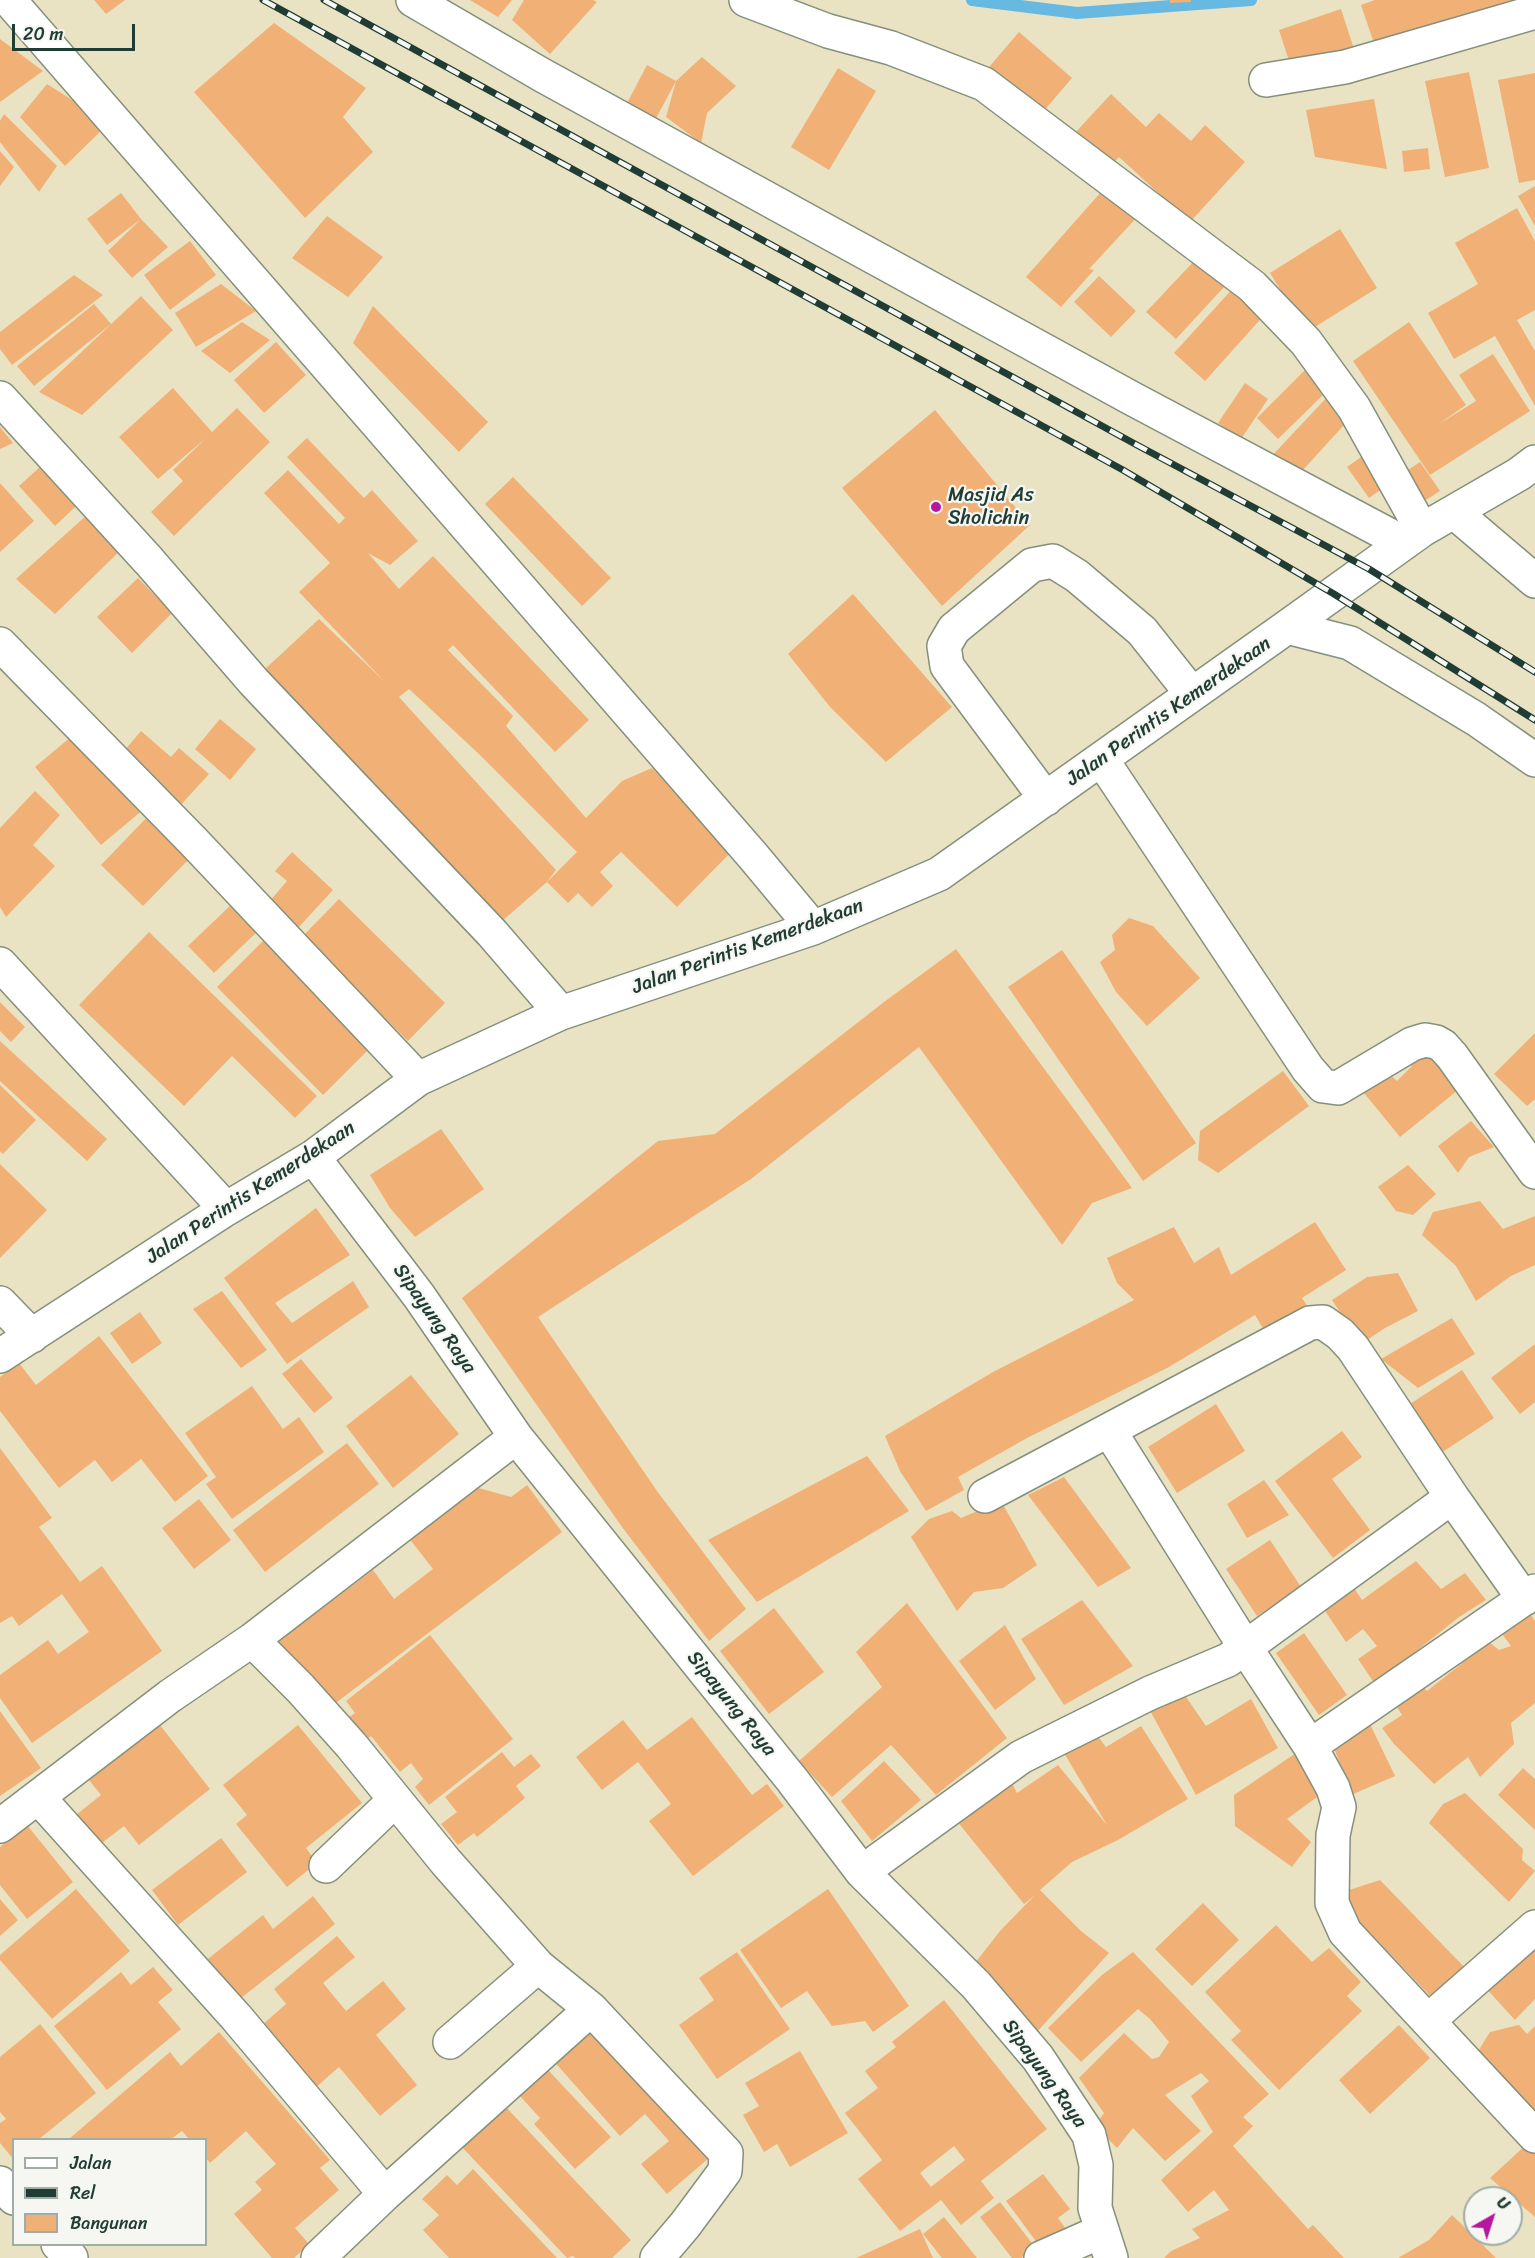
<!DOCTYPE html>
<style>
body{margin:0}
#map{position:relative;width:1535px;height:2258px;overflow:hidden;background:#e9e3c4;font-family:Sriracha,sans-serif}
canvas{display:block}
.legend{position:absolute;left:12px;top:2138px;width:195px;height:108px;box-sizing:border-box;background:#f6f6f2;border:2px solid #a0aca6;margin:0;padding:8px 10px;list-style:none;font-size:18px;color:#1f3d34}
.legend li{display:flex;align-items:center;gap:12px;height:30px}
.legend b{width:30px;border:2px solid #a0aca6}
.north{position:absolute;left:1463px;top:2186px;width:60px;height:60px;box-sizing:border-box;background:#f6f6f2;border:2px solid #a0aca6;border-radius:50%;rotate:39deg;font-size:16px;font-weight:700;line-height:24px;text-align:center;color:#1f3d34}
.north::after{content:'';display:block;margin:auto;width:21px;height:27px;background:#b5179e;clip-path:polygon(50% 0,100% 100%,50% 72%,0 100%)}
.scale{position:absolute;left:12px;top:24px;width:123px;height:27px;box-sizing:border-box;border:3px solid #1f3d34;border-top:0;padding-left:8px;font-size:18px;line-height:21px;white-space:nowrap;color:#1f3d34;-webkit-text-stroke:4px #f6f6f2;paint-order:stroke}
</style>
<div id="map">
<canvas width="1535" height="2258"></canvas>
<ul class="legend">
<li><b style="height:8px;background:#fff"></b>Jalan</li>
<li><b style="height:8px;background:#1f3d34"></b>Rel</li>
<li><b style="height:16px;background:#f1b076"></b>Bangunan</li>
</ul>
<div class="north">U</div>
<div class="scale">20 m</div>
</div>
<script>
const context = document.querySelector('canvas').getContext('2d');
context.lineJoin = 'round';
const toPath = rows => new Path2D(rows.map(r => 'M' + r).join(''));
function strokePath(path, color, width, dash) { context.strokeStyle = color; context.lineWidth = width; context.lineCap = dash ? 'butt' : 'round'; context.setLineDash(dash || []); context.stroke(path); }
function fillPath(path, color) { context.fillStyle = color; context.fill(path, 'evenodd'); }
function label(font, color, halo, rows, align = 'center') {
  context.font = font + ' Sriracha,sans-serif'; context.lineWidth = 4.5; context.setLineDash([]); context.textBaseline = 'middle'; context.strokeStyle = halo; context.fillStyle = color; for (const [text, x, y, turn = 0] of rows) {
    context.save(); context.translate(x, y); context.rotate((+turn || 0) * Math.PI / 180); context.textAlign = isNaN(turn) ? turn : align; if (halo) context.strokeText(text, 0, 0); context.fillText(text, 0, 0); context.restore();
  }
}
const stream = toPath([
 [972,0,1077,13,1251,0]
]);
const building = toPath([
 [94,0,125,0,106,14],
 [470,0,512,0,498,17],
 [524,0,593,0,597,2,550,54,512,20],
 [1170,0,1191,0,1191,2,1170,3],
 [1375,0,1515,0,1518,10,1378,55,1361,5],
 [1341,9,1354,49,1292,70,1279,30],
 [274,23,366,88,343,117,373,152,305,218,194,92],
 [1019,32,1072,78,1037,119,984,73],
 [0,39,43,71,0,102],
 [702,57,736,86,707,113,701,143,666,117,676,81,653,124,624,109,647,65,676,81],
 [838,68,876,91,829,170,791,147],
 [1469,72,1489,168,1445,177,1425,81],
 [1535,73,1535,180,1519,183,1498,80],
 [47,84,109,123,65,166,20,117],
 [1111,94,1146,127,1159,113,1191,141,1205,125,1245,162,1190,222,1119,157,1110,167,1074,134],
 [1374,99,1387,169,1315,157,1306,110],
 [4,114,57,166,39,192,0,142,0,121],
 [1428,148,1430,169,1404,172,1402,151],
 [0,151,14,167,0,186],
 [1108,184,1140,214,1089,269,1094,270,1061,307,1026,277],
 [1535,186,1535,226,1518,196],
 [121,193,141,219,168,247,132,278,108,251,141,219,107,245,87,219],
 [1517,208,1535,241,1535,310,1517,320,1535,351,1535,406,1495,336,1454,359,1428,313,1478,284,1455,243],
 [327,216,383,257,348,297,292,258],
 [1340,229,1377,288,1307,332,1270,273],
 [190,241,216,275,170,310,144,275],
 [1196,259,1225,286,1176,339,1146,312],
 [74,275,103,295,12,365,0,349,0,332],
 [1099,276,1136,311,1111,337,1074,302],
 [221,284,256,311,196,347,175,313],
 [1236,285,1267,312,1205,381,1174,353],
 [141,296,173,330,82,415,39,392],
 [94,304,111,324,34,386,17,366],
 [373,306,488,422,459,452,353,343],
 [242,322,270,340,230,373,201,351],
 [1409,322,1466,405,1439,424,1476,401,1459,375,1493,354,1530,411,1430,475,1353,361],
 [276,342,306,375,264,413,234,380],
 [1306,369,1327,391,1278,439,1257,418],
 [1245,383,1268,399,1241,439,1218,423],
 [173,388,212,432,237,408,270,442,174,536,151,512,183,481,173,470,206,438,158,479,119,437],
 [1331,393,1354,414,1292,482,1268,460],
 [935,410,1030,525,942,606,842,488],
 [0,427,13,443,0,449],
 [307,438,364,498,372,490,418,541,390,565,368,553,399,589,433,556,589,720,555,752,453,645,448,650,513,716,506,726,586,818,622,781,652,768,734,849,677,907,621,852,600,872,613,886,592,907,578,893,568,903,547,882,501,922,263,671,319,619,385,682,299,592,330,563,264,493,288,470,339,524,345,518,287,457],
 [409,689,479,754,577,852,547,882,556,870,399,697],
 [1368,452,1390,483,1369,498,1347,467],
 [52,456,88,495,55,526,19,486],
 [1420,462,1440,491,1415,507,1396,478],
 [513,477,611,578,582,606,485,504],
 [0,483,34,521,0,552],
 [88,514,120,551,55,614,16,579],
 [138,578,172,613,132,653,97,617],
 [853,594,952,707,886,762,830,707,788,654],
 [220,719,256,749,230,780,195,749],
 [78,731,144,809,101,845,35,767],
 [141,731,171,757,179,748,209,774,177,809,118,758],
 [35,791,60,815,33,845,55,866,6,917,0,907,0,828],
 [152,812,195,853,143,906,101,865],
 [292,852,333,890,297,929,268,903,287,881,275,871],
 [339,899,445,1003,408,1041,302,937],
 [233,903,259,930,214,973,188,946],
 [1129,918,1153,926,1200,978,1147,1026,1116,992,1100,962,1115,950,1112,935],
 [149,932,317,1096,295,1118,232,1056,184,1106,79,1005],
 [269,935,375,1043,323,1095,217,987],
 [956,949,1132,1188,1092,1203,1062,1245,919,1047,751,1179,538,1317,657,1491,746,1609,709,1641,622,1527,462,1298,658,1141,715,1134,884,1002],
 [1062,950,1196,1143,1143,1181,1008,987],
 [0,1002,25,1027,11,1042,0,1031],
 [1535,1033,1535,1099,1527,1106,1494,1074],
 [0,1041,107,1139,87,1161,0,1081],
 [1428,1043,1463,1086,1400,1137,1360,1088,1385,1070,1397,1081,1412,1066,1402,1058],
 [1283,1071,1309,1106,1218,1173,1198,1160,1200,1131],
 [0,1085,36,1120,3,1154,0,1151],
 [1471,1121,1494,1147,1469,1157,1458,1173,1438,1146],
 [441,1129,484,1189,415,1237,390,1208,370,1175],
 [0,1164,47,1210,0,1258],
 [1408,1165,1436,1194,1413,1215,1396,1211,1378,1187],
 [1480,1201,1503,1229,1535,1216,1535,1265,1511,1276,1476,1301,1456,1266,1422,1235,1433,1212],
 [316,1208,350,1255,275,1303,292,1323,353,1281,369,1307,287,1364,224,1278],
 [1315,1222,1346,1270,1302,1298,1308,1307,1265,1332,1255,1315,1169,1367,1027,1438,958,1477,964,1490,926,1511,900,1471,885,1436,993,1372,1134,1300,1117,1283,1107,1258,1174,1227,1194,1263,1219,1247,1231,1275],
 [1398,1273,1418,1311,1385,1328,1361,1344,1332,1300,1367,1277],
 [222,1291,267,1350,241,1368,193,1309],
 [140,1312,162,1343,132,1364,110,1333],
 [1452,1318,1475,1354,1418,1388,1381,1359],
 [99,1336,208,1476,175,1502,141,1459,112,1482,95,1460,59,1488,0,1411,0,1377,19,1363,36,1385],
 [1535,1344,1535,1402,1520,1414,1491,1378],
 [301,1359,333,1398,314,1413,282,1374],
 [1462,1370,1494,1418,1441,1453,1410,1404],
 [411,1375,459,1434,393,1488,346,1426],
 [252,1386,283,1429,299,1417,324,1452,232,1519,206,1484,216,1477,185,1433],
 [1216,1404,1245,1451,1177,1493,1148,1447],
 [1342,1431,1362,1457,1332,1479,1370,1530,1333,1558,1275,1481],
 [347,1443,379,1484,265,1572,233,1530],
 [0,1448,52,1518,39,1527,80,1582,102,1566,162,1651,32,1743,0,1698,0,1675,48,1640,58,1654,89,1632,62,1594,19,1626,12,1616,0,1623],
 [867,1456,909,1511,757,1602,708,1540],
 [1064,1477,1131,1568,1098,1587,1028,1495],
 [1264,1480,1289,1515,1247,1538,1227,1504],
 [527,1485,562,1532,329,1708,278,1642,373,1570,394,1599,433,1569,408,1537,475,1487,511,1497],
 [199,1499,231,1540,194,1569,162,1528],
 [1001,1501,1037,1565,1003,1588,974,1592,957,1611,911,1537,929,1519,952,1511,961,1518],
 [1270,1540,1301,1587,1257,1616,1226,1569],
 [1416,1561,1441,1589,1465,1573,1486,1600,1459,1617,1375,1684,1358,1659,1377,1646,1363,1629,1346,1642,1319,1602,1350,1582,1362,1600],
 [1082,1600,1133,1666,1064,1705,1021,1639],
 [907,1603,1007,1738,936,1795,891,1745,832,1797,799,1761,882,1687,856,1652],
 [1524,1606,1535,1621,1535,1703,1511,1723,1514,1744,1480,1777,1468,1757,1434,1784,1394,1744,1382,1728,1402,1715,1391,1698,1416,1679,1427,1691,1465,1661,1459,1652,1483,1637,1499,1650,1511,1646,1496,1626],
 [774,1608,824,1672,769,1714,720,1651],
 [1005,1625,1036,1679,995,1710,959,1661],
 [1304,1633,1347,1695,1319,1715,1276,1653],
 [430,1635,513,1739,429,1805,415,1787,423,1779,411,1763,400,1772,371,1736,363,1743,345,1720,355,1713,346,1701],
 [1184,1694,1206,1726,1251,1699,1278,1748,1196,1795,1148,1707],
 [0,1711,41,1768,0,1796],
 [692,1717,752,1795,767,1784,784,1806,693,1876,649,1821,671,1804,638,1762,602,1790,576,1757,623,1720,647,1750],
 [156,1720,210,1789,139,1845,124,1826,94,1849,71,1819,101,1795,85,1775],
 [1369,1722,1395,1776,1351,1795,1332,1742],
 [298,1725,362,1803,306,1848,317,1863,287,1887,236,1824,247,1815,223,1785],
 [1141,1726,1188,1799,1118,1840,1072,1862,1040,1890,1081,1931,1109,1953,1036,2033,972,1967,1000,1931,1035,1895,1024,1904,952,1815,1013,1785,1017,1793,1058,1765,1107,1825,1058,1743,1092,1729,1106,1747],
 [502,1752,514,1767,531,1754,541,1766,516,1786,525,1798,477,1837,474,1833,458,1845,441,1824,457,1812,445,1797],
 [1296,1753,1324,1792,1287,1819,1311,1842,1292,1867,1235,1826,1234,1795],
 [884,1761,921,1800,872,1841,841,1801],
 [1523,1768,1535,1779,1535,1830,1498,1795],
 [1465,1793,1523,1849,1522,1860,1535,1871,1509,1902,1429,1823,1443,1804],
 [27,1825,73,1882,27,1919,0,1885,0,1847],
 [221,1838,247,1872,178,1925,152,1890],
 [1380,1880,1469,1972,1437,2003,1349,1911,1346,1891],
 [76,1889,130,1951,52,2019,0,1960,0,1955],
 [828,1889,909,2006,873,2032,865,2021,832,2026,807,1991,781,2008,740,1950],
 [313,1896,335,1924,236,2002,204,1962,263,1915,273,1929],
 [0,1899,18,1920,0,1936],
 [1203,1903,1239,1940,1192,1986,1155,1949],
 [1276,1925,1312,1962,1329,1948,1361,1982,1347,1996,1362,2011,1279,2090,1231,2040,1241,2031,1205,1992],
 [337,1936,355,1957,323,1983,346,2011,383,1981,406,2009,376,2035,417,2085,380,2116,339,2067,314,2089,262,2025,286,2004,274,1989],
 [1535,1936,1535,1999,1515,2020,1483,1985],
 [737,1952,790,2029,717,2079,679,2025,714,2000,699,1978],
 [1133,1952,1269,2094,1243,2117,1253,2126,1233,2146,1308,2229,1313,2225,1344,2258,1164,2258,1171,2251,1200,2238,1192,2229,1229,2210,1214,2190,1188,2212,1161,2180,1213,2132,1191,2096,1209,2081,1201,2073,1165,2095,1201,2131,1165,2161,1133,2128,1117,2148,1095,2126,1104,2113,1079,2078,1124,2033,1152,2059,1159,2057,1169,2042,1150,2019,1138,2009,1081,2062,1048,2028,1102,1975],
 [153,1967,173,1990,158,2002,181,2029,107,2090,54,2026,121,1972,131,1985],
 [944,2000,1047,2129,981,2181,994,2198,961,2225,941,2200,900,2231,858,2179,882,2160,845,2113,878,2088,865,2071,896,2047,892,2042],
 [954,2146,965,2160,931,2187,920,2173],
 [591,2023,710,2157,667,2194,641,2164,669,2141,645,2114,620,2136,551,2058],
 [40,2024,96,2093,39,2139,14,2139,14,2160,0,2143,0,2123,6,2119,0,2112,0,2057],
 [1399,2025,1430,2058,1370,2114,1339,2080],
 [1519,2025,1527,2034,1535,2026,1535,2118,1477,2053,1490,2032],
 [219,2032,330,2160,320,2168,339,2190,295,2228,309,2244,294,2258,272,2258,234,2214,262,2190,255,2182,276,2164,246,2131,210,2163,206,2158,206,2139,189,2139,182,2131,171,2139,69,2139,170,2052,181,2066],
 [800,2051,848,2133,790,2167,777,2144,764,2152,743,2115,759,2106,745,2083],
 [548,2070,611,2137,575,2169,534,2124,540,2118,520,2096],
 [505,2106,631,2240,612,2258,575,2258,573,2256,567,2258,461,2146],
 [1529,2142,1535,2148,1535,2217,1490,2178],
 [473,2169,540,2240,557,2258,449,2258,423,2230,439,2215,422,2199,447,2175,457,2185],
 [1043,2174,1070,2209,1058,2218,1066,2229,1041,2248,1006,2201],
 [1000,2202,1035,2247,1021,2258,1012,2258,980,2217],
 [1452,2215,1496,2258,1398,2258,1429,2240],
 [944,2217,977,2258,942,2258,923,2234],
 [920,2229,933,2258,856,2258]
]);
const minor = toPath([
 [9,0,753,856,813,928],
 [413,0,542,75,826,231,1133,399,1404,543],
 [746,0,828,31,891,48,984,84,1252,286,1306,342,1354,408,1422,530],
 [1266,80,1345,67,1535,12],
 [0,398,149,561,254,682,492,933,561,1013],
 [1454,512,1535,581],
 [1287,627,1350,643,1476,719,1535,760],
 [0,644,193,841,418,1079],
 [1102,760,1308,1069,1323,1086,1338,1088,1412,1044,1425,1040,1436,1042,1443,1046,1452,1056,1535,1172],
 [1046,799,947,666,944,646,954,629,1032,565,1053,561,1077,576,1142,631,1192,694],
 [0,964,226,1209],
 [313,1157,419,1296,516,1437,793,1781,862,1872,976,1985,1038,2058,1089,2135,1096,2165,1095,2208,1111,2258],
 [0,1303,32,1336],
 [0,1356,226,1209,313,1157,418,1079,561,1013,813,928,939,874,1287,627,1422,530,1519,474,1535,462],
 [1109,1430,1245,1647,1310,1746,1333,1788,1339,1807,1333,1835,1332,1903,1345,1932,1535,2136],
 [985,1496,1310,1323,1323,1322,1340,1334,1353,1348,1452,1497,1524,1599],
 [252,1640,300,1688,351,1745,446,1862,538,1966,591,2009,726,2153,725,2171,685,2225,657,2258],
 [1310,1746,1535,1591],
 [38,1797,236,2017,385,2194],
 [0,1826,170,1696,252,1640,516,1437],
 [326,1866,395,1800],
 [862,1872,1021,1757,1150,1693,1228,1660,1452,1497],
 [1429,2020,1535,1927],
 [450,2042,538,1966],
 [0,2183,14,2198],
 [58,2244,71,2258],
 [318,2258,385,2194,591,2009],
 [1041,2258,1102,2231]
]);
const rail = toPath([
 [263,0,1123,470,1334,594,1535,720],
 [324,0,1135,444,1369,569,1535,672]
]);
const markers = [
 [936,507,6,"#b5179e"]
];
const poiNames = [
 ["Masjid As",948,496],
 ["Sholichin",948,519]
];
const streetNames = [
 ["Jalan Perintis Kemerdekaan",1169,712,-35],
 ["Jalan Perintis Kemerdekaan",748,947,-20],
 ["Jalan Perintis Kemerdekaan",251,1193,-33],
 ["Sipayung Raya",434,1319,55],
 ["Sipayung Raya",731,1704,51],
 ["Sipayung Raya",1044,2074,54]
];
strokePath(stream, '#67b9e2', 12);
fillPath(building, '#f1b076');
strokePath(minor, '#84907c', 36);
strokePath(minor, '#fff', 33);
strokePath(rail, '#1f3d34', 7);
strokePath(rail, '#f6f6f2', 4.5, [14]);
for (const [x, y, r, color] of markers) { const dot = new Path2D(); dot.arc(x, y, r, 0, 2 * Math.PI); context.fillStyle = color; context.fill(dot); strokePath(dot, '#f6f6f2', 2); }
label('20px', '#1f3d34', '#f6f6f2', poiNames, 'left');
label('20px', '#1f3d34', '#f6f6f2', streetNames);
</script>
